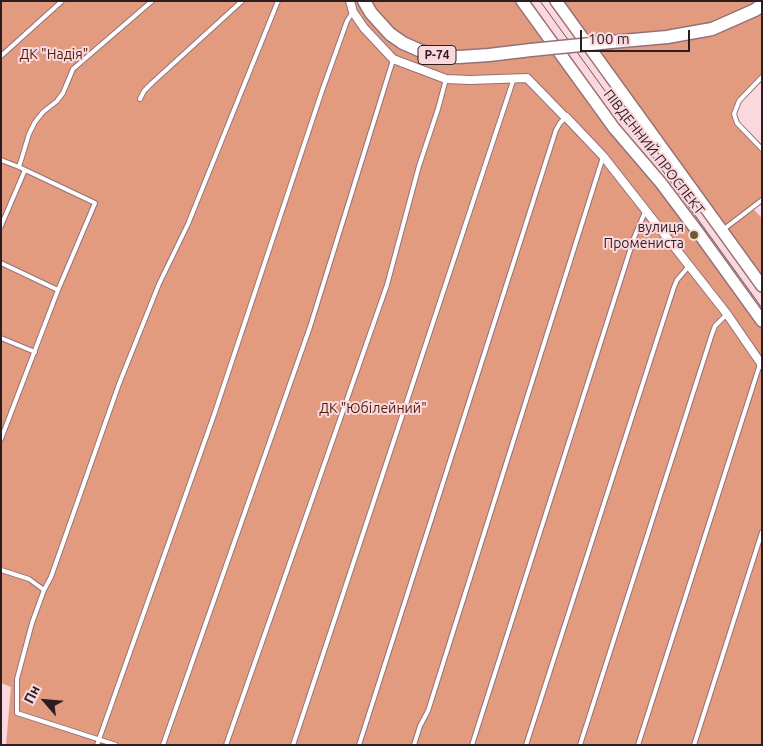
<!DOCTYPE html>
<meta charset="utf-8">
<style>
body{margin:0}
#map{position:relative;width:763px;height:746px;overflow:hidden;background:#fad8de;font-family:Ubuntu,sans-serif}
canvas{display:block}
.frame{position:absolute;inset:0;border:2px solid #2c1d20;pointer-events:none}
.north{position:absolute;left:20px;top:676px;width:50px;height:50px;-webkit-text-stroke:4px #fad8de;paint-order:stroke;rotate:297deg;font-size:14px;font-weight:700;line-height:20px;text-align:center;color:#2c1d20}
.north::after{content:'';display:block;margin:auto;width:18px;height:22px;background:#2c1d20;clip-path:polygon(50% 0,100% 100%,50% 72%,0 100%)}
.scale{position:absolute;left:580px;top:30px;width:110px;height:22px;box-sizing:border-box;border:2px solid #2c1d20;border-top:0;padding-left:6px;font-size:15px;line-height:18px;white-space:nowrap;color:#2c1d20;-webkit-text-stroke:4px #fad8de;paint-order:stroke}
</style>
<div id="map">
<canvas width="763" height="746"></canvas>
<div class="frame"></div>
<div class="north">Пн</div>
<div class="scale">100 m</div>
</div>
<script>
const context = document.querySelector('canvas').getContext('2d');
context.lineJoin = 'round';
function fillPath(path, color) { context.fillStyle = color; context.fill(path, 'evenodd'); }
const toPath = rows => new Path2D(rows.map(r => 'M' + r).join(''));
function strokePath(path, color, width, dash) { context.strokeStyle = color; context.lineWidth = width; context.lineCap = dash ? 'butt' : 'round'; context.setLineDash(dash || []); context.stroke(path); }
function label(font, color, halo, rows, align = 'center') {
  context.font = font + ' Ubuntu,sans-serif'; context.lineWidth = 4; context.setLineDash([]); context.textBaseline = 'middle'; context.strokeStyle = halo; context.fillStyle = color; for (const [text, x, y, turn = 0] of rows) {
    context.save(); context.translate(x, y); context.rotate((+turn || 0) * Math.PI / 180); context.textAlign = isNaN(turn) ? turn : align; if (halo) context.strokeText(text, 0, 0); context.fillText(text, 0, 0); context.restore();
  }
}
const green = toPath([
 [1,1,522,1,762,321,762,745,6,745,11,687,1,683],
 [557,1,762,1,762,77,739,101,734,118,762,149,762,200,752,208,762,218,762,286]
]);
const lane = toPath([
 [1,56,62,1],
 [762,77,739,101,734,114,737,123,762,149],
 [140,99,144,91,152,83,242,1],
 [1,160,19,167,95,203,58,290,1,439],
 [19,167,29,134,35,122,43,112,57,101,63,93,73,69,152,1],
 [1,226,25,170],
 [724,229,762,200],
 [1,263,58,290],
 [1,338,35,352],
 [1,570,29,579,44,590],
 [97,745,214,415,322,91,347,21,353,12],
 [116,745,17,713,17,679,32,623,44,590,51,577,119,384,159,284,188,224,278,1],
 [163,745,310,327,393,60],
 [226,745,387,285,419,166,438,109,446,79],
 [293,745,514,78],
 [359,745,556,130,560,123,566,117],
 [414,745,420,726,428,711,603,157],
 [472,745,634,238,645,212],
 [526,745,674,287,677,280,689,266],
 [580,745,712,334,715,326,727,314],
 [638,745,760,364],
 [694,745,762,532]
]);
const street = toPath([
 [350,1,353,12,364,28,393,59,446,79,470,80,527,78,565,117],
 [566,117,603,156,727,314,762,365]
]);
const secondary = toPath([
 [522,1,614,128,661,183,697,231,762,321],
 [556,1,762,286]
]);
const primary = toPath([
 [364,1,371,13,390,34,403,43,421,51,441,56,459,57,489,55,531,50],
 [611,42,667,37,712,29,755,10,762,5]
]);
const tram = toPath([
 [540,1,762,308]
]);
const primaryBridge = toPath([
 [531,50,611,42]
]);
const markers = [
 [694,235,5,"#685d2a"]
];
const shields = [
 [437,55,38]
];
const shieldNames = [
 ["Р-74",437,55]
];
const parkNames = [
 ["ДК \"Надія\"",54,54],
 ["ДК \"Юбілейний\"",373,408]
];
const streetNames = [
 ["ПІВДЕННИЙ ПРОСПЕКТ",654,152,52]
];
const poiNames = [
 ["вулиця",684,227],
 ["Промениста",684,243]
];
fillPath(green, '#e29b7f');
strokePath(lane, '#967078', 6);
strokePath(street, '#967078', 10);
strokePath(secondary, '#967078', 14);
strokePath(primary, '#967078', 15);
strokePath(lane, '#fff', 4);
strokePath(street, '#fff', 8);
strokePath(secondary, '#fff', 11);
strokePath(primary, '#fff', 12);
strokePath(tram, '#6e585c', 1);
strokePath(primaryBridge, '#967078', 15, []);
strokePath(primaryBridge, '#fff', 12);
for (const [x, y, r, color] of markers) { const dot = new Path2D(); dot.arc(x, y, r, 0, 2 * Math.PI); context.fillStyle = color; context.fill(dot); strokePath(dot, '#fad8de', 2); }
for (const [x, y, w] of shields) { const box = new Path2D(); box.roundRect(x - w / 2, y - 9.5, w, 19, 4); context.fillStyle = '#fad8de'; context.fill(box); strokePath(box, '#2c1d20', 1); }
label('bold 12px', '#2c1d20', null, shieldNames);
label('14px', '#4f1f0a', '#fad8de', parkNames);
label('14px', '#2c1d20', '#fad8de', streetNames);
label('14px', '#2c1d20', '#fad8de', poiNames, 'right');
</script>
